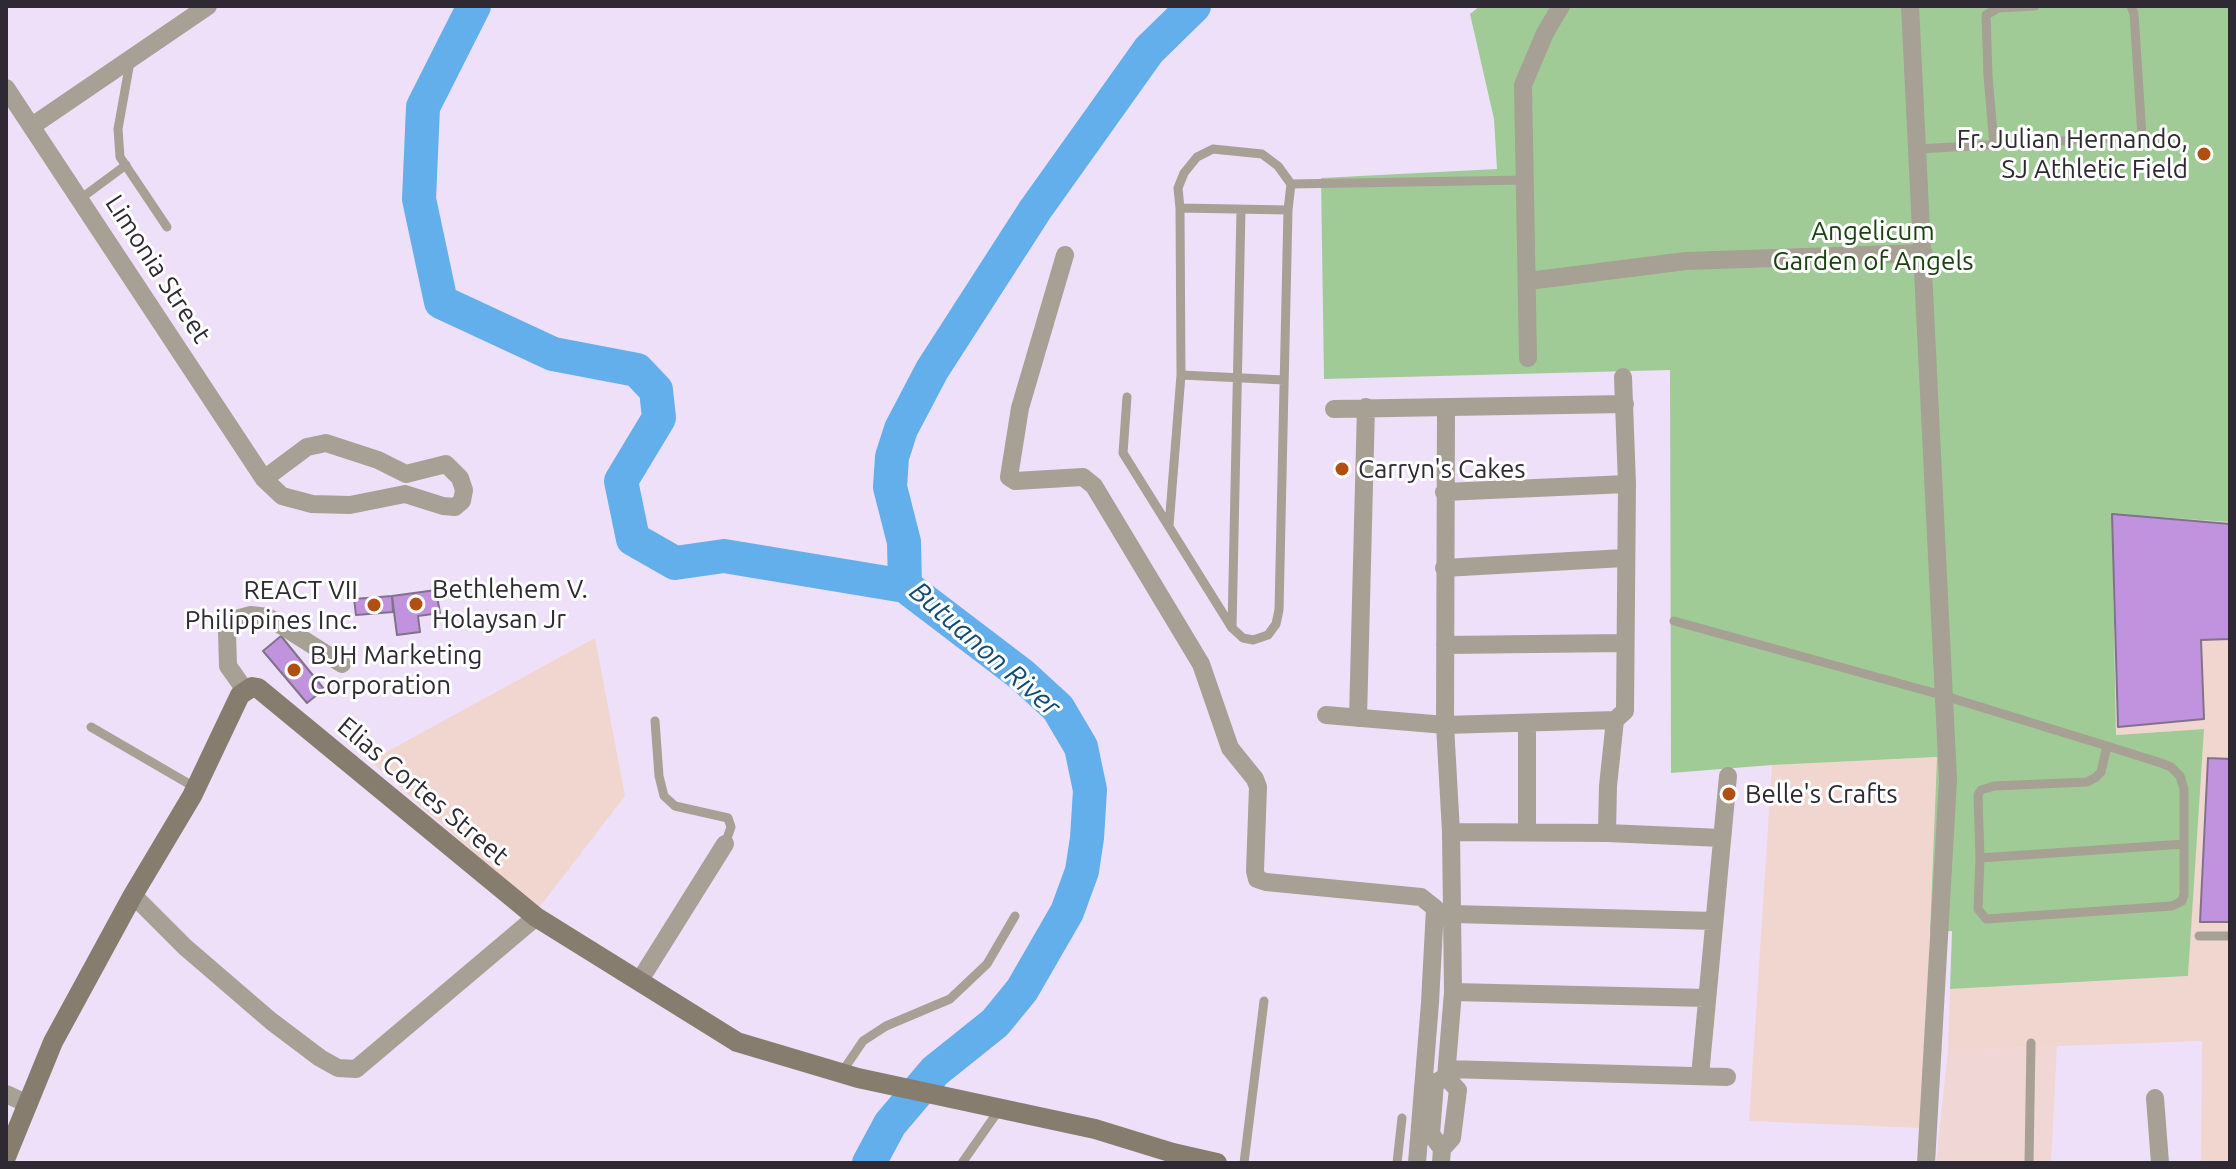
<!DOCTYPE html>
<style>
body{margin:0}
#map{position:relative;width:2236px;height:1169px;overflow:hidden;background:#efe0f9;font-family:Ubuntu,sans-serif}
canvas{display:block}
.frame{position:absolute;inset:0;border:8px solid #2e2932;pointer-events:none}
</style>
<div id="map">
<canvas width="2236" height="1169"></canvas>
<div class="frame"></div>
</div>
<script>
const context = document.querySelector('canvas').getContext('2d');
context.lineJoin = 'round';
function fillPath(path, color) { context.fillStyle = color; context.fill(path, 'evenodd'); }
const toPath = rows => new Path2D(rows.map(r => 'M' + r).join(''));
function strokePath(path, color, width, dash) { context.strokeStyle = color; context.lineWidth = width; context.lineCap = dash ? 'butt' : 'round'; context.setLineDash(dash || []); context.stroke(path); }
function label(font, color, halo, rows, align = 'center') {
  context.font = font + ' Ubuntu,sans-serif'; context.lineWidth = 6; context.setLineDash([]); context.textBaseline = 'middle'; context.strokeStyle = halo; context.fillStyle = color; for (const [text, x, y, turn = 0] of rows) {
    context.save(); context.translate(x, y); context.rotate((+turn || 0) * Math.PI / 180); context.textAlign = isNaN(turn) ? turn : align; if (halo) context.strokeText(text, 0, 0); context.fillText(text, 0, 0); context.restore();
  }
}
const commercial = toPath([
 [2057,1046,2051,1163,1936,1163,1948,1050]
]);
const industrial = toPath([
 [2112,514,2230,522,2230,1163,2201,1163,2202,1041,1948,1050,1950,989,2188,976,2203,729,2116,735],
 [595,638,625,796,538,909,370,761],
 [1937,757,1922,1128,1749,1121,1772,765]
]);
const green = toPath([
 [1480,6,2230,6,2230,522,2112,514,2116,735,2204,729,2188,976,1950,989,1952,931,1930,932,1937,757,1772,765,1671,773,1670,370,1324,379,1321,178,1497,169,1494,119,1470,14]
]);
const river = toPath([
 [474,6,423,107,419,199,441,302,553,354,637,370,656,390,659,418,621,481,633,539,675,563,724,556,905,586],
 [869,1163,890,1124,935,1071,995,1023,1022,990,1067,912,1082,871,1087,838,1090,790,1081,747,1058,708,1022,675,905,586,904,542,890,487,892,457,901,429,932,370,1035,210,1149,50,1194,6]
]);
const building = toPath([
 [2112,514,2230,524,2230,639,2201,640,2204,719,2118,727,2112,514],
 [436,590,440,613,418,616,420,632,397,635,392,596,436,590],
 [392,596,393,612,356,615,354,599,392,596],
 [281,636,324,689,307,703,263,651,281,636],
 [2208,758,2230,759,2230,922,2200,922,2208,758]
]);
const lane = toPath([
 [2131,6,2134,14,2142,136],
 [130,62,118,129,120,157,167,227],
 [1994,145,1988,76,1986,15,1998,8,2035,6],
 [1918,149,2147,136],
 [80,199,126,165],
 [1180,208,1178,188,1184,173,1197,157,1213,149,1262,154,1278,166,1291,184,1525,180],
 [1288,210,1291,184],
 [1181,375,1284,380],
 [1127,397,1123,453,1232,628,1243,638,1253,640,1268,635,1276,624,1279,610,1288,210,1180,208,1181,375,1169,526],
 [1674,621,1945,696,2107,746,2161,763,2171,767,2180,776,2184,789,2184,894,2182,901,2172,906,1986,919,1978,909,1980,858,1978,795,1981,790,1994,786,2087,782,2095,778,2101,772,2107,746],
 [1232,628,1241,210],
 [655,721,659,776,664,796,675,806,728,818,731,827,725,844],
 [91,727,196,788],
 [1980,858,2184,844],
 [2199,936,2230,936],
 [842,1072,863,1041,886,1026,950,999,987,964,1015,916],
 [962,1163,999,1110],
 [1244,1163,1264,1001],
 [1397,1163,1402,1118],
 [2029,1163,2031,1043]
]);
const street = toPath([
 [1910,6,1948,780,1926,1163],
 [6,88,264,479,282,496,312,504,350,505,405,494,443,506,455,507,462,501,464,490,460,478,446,464,406,474],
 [32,126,208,6],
 [1065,255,1020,408,1009,477,1015,481,1083,477,1094,486,1201,664,1230,748,1255,779,1258,787,1255,871,1257,879,1266,882,1421,897,1435,908,1430,1003,1417,1163],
 [1528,281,1686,261,1924,253],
 [1528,358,1523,85,1545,33,1561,6],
 [1334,409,1625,404],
 [264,479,307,447,326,443,378,460,406,474],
 [1444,492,1627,484],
 [1444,568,1624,558],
 [1445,645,1624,643],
 [245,690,228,666,227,632,236,619,251,615,268,617,342,664],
 [1326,715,1445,725,1615,720],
 [1358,718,1366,407],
 [1527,723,1527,832],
 [1451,832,1607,833,1722,838],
 [1607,833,1608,786,1615,720,1625,711,1627,484,1623,377],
 [133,895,185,947,271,1021,320,1058,338,1068,356,1069,536,917],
 [1453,914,1714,921],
 [640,980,725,844],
 [1453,992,1707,998],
 [1447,1069,1727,1077],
 [1700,1076,1728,776],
 [6,1094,28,1104],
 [2155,1098,2160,1163],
 [1442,1149,1452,1138,1458,1090,1446,1077],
 [1441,1163,1442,1149,1431,1134,1435,1083,1446,1077,1453,992,1451,832,1445,725,1446,408]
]);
const secondary = toPath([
 [6,1157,53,1042,133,895,192,796,240,695,252,687,258,688,536,917,737,1042,858,1078,1095,1129,1173,1153,1217,1163]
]);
const markers = [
 [2204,154,8,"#b04f0f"],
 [1342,469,8,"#b04f0f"],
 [416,604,8,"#b04f0f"],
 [374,605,8,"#b04f0f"],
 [294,670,8,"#b04f0f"],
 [1729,794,8,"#b04f0f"]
];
const poiNames = [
 ["Fr. Julian Hernando,",2188,139,"right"],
 ["SJ Athletic Field",2188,169,"right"],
 ["Carryn's Cakes",1358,469],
 ["Bethlehem V.",432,589],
 ["Holaysan Jr",432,619],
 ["REACT VII",358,590,"right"],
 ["Philippines Inc.",358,620,"right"],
 ["BJH Marketing",310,655],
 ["Corporation",310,685],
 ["Belle's Crafts",1745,794]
];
const parkNames = [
 ["Angelicum",1873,231],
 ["Garden of Angels",1873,261]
];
const streetNames = [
 ["Limonia Street",158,269,57],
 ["Elias Cortes Street",423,791,40]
];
const waterNames = [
 ["Butuanon River",985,649,41]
];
fillPath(commercial, '#f0d6d4');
fillPath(industrial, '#f0d6cf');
fillPath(green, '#a0cb96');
strokePath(river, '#62afec', 34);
fillPath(building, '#c193df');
strokePath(building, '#807389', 2);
strokePath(lane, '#a6a095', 9);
strokePath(street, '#a6a095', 18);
strokePath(secondary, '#867d6e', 20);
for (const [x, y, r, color] of markers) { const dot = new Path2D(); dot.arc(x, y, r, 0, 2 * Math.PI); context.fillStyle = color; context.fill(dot); strokePath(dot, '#fff', 3); }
label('26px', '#2e2932', '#fff', poiNames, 'left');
label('26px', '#1b4212', '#fff', parkNames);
label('26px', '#2e2932', '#fff', streetNames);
label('italic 28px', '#124b73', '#fff', waterNames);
</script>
